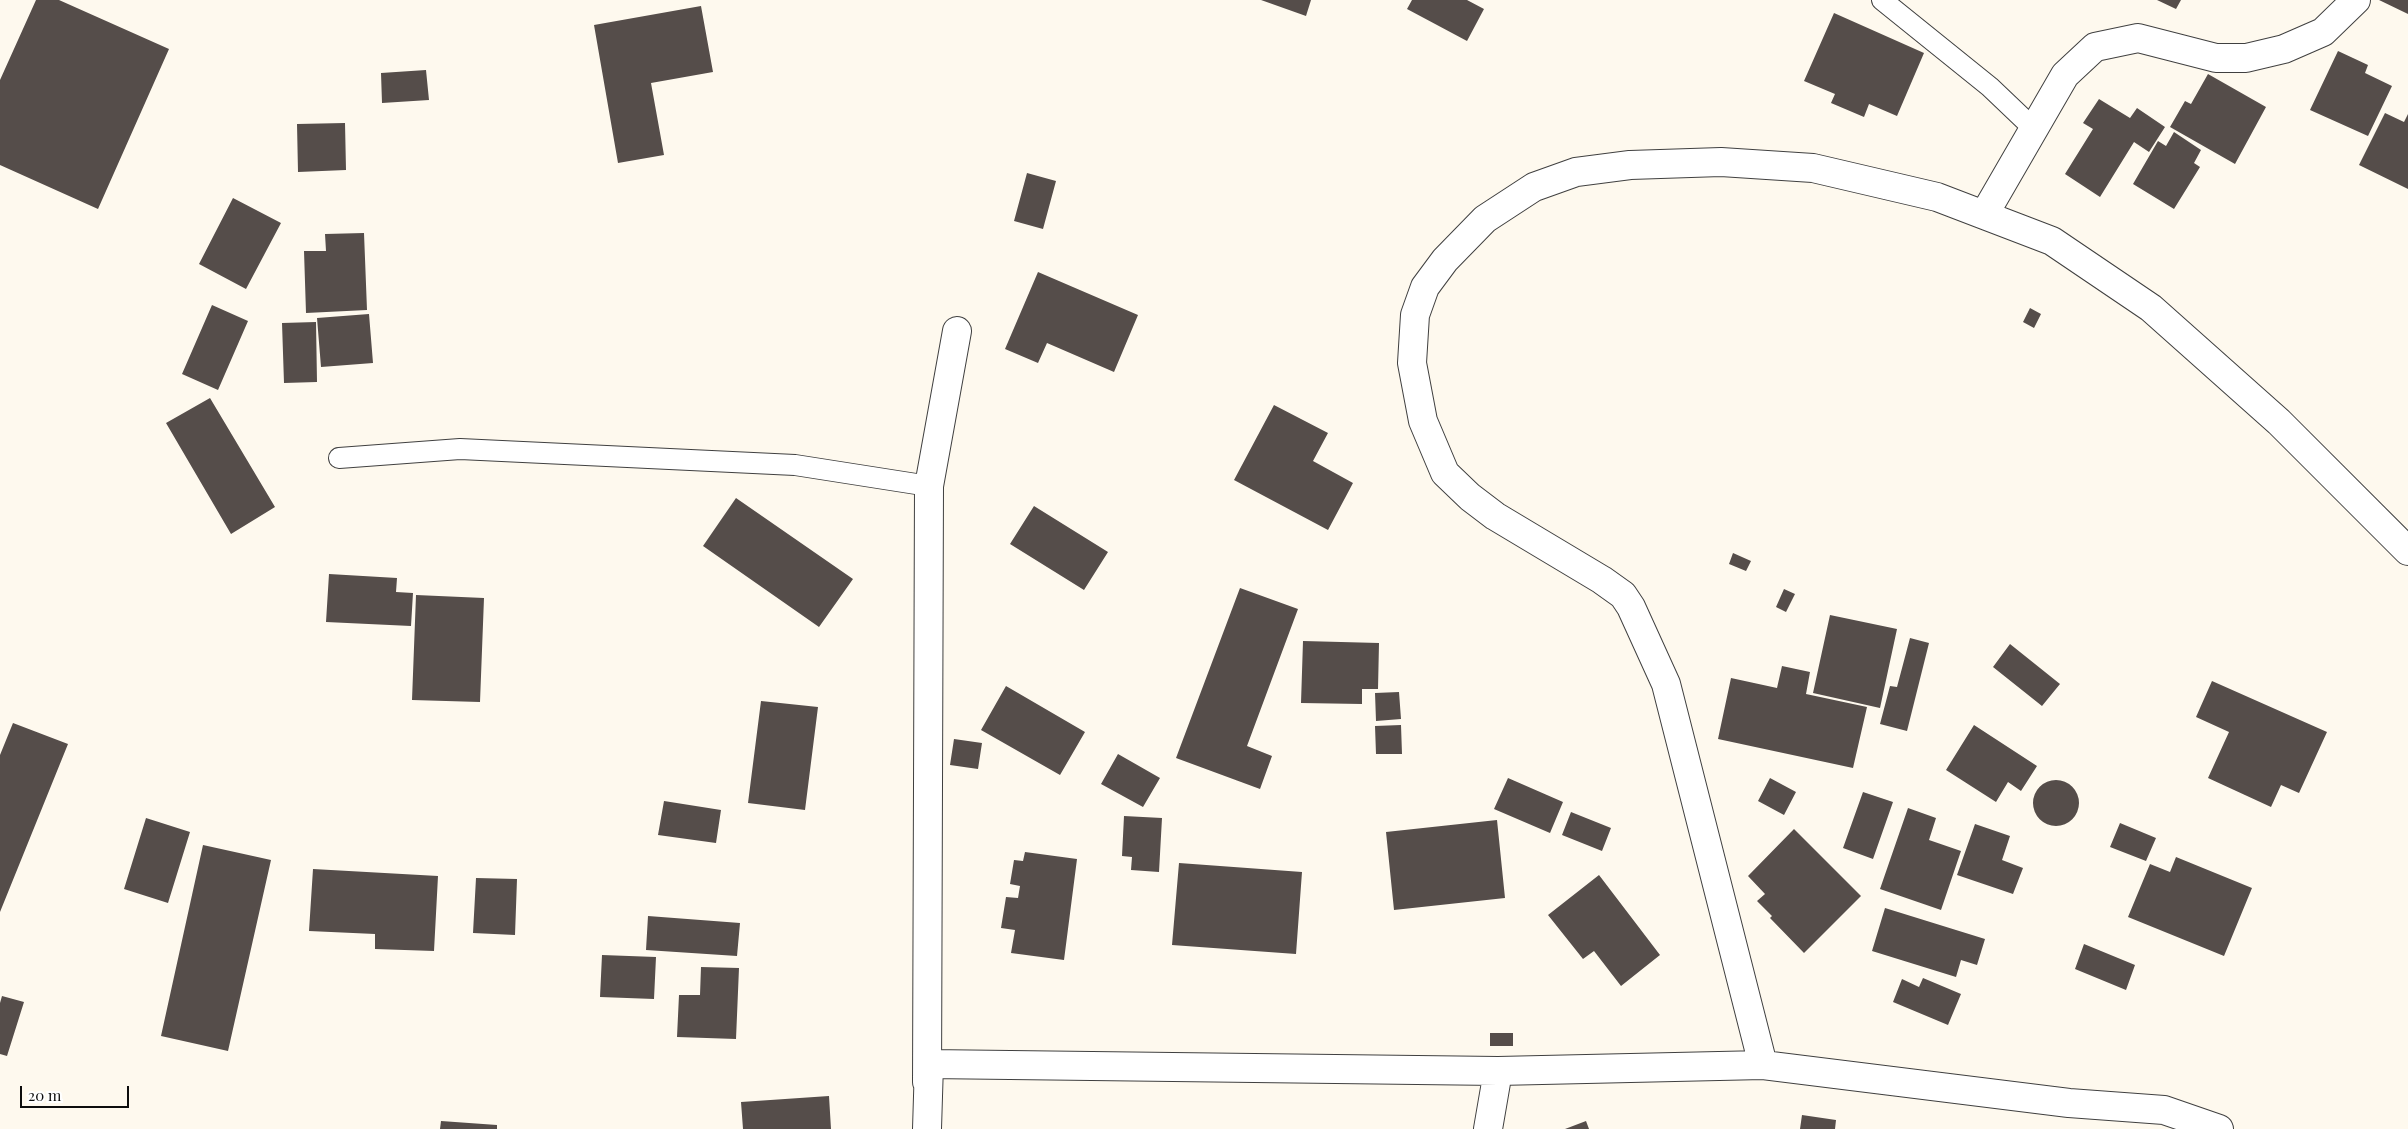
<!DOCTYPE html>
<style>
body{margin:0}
#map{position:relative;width:2408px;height:1129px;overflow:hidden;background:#fef9ee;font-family:"Playfair Display",serif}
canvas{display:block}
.scale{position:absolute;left:20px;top:1086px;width:109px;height:22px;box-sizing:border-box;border:2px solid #0d0d0d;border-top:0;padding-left:6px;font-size:15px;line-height:18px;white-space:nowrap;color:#0d0d0d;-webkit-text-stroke:4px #fff;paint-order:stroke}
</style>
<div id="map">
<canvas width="2408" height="1129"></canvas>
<div class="scale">20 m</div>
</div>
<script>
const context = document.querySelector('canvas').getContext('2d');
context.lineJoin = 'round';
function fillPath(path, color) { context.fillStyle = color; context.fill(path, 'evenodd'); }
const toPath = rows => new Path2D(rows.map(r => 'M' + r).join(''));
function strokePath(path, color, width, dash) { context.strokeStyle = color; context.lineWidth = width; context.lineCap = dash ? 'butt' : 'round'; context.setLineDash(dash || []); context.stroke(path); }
const building = toPath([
 [36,0,59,0,169,49,98,209,0,165,0,80],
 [1261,0,1311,0,1306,16],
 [1412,0,1467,0,1484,9,1467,41,1407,9],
 [2157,0,2181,0,2176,9],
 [2379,0,2408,0,2408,14],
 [701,6,713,72,651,83,664,155,618,163,594,25],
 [1834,13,1924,53,1897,116,1869,104,1864,117,1831,103,1835,94,1804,81],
 [2338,51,2368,65,2365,73,2392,86,2368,136,2310,110],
 [426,70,429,100,382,103,381,73],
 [2208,74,2266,107,2235,164,2170,127,2185,101,2191,104],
 [2099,99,2130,118,2137,108,2165,127,2149,152,2134,142,2100,197,2065,174,2093,129,2083,123],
 [2385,113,2404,122,2408,114,2408,189,2359,165],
 [345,123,346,170,298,172,297,124],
 [2174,132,2201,150,2194,163,2200,167,2174,209,2133,184,2158,141,2166,146],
 [1027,173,1056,181,1043,229,1014,221],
 [233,198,281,223,246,289,199,264],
 [364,233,367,310,306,313,304,251,326,251,325,234],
 [1038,272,1138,315,1114,372,1047,343,1038,363,1005,349],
 [212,305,248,321,218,390,182,374],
 [2030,308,2041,314,2034,328,2023,322],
 [369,314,373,363,321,367,317,318],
 [316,322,317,382,284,383,282,323],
 [210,398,275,507,231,534,166,423],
 [1274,405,1328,433,1313,461,1353,483,1328,530,1234,480],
 [736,498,853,579,819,627,703,546],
 [1034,506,1108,552,1084,590,1010,544],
 [1733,553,1751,561,1746,571,1729,564],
 [329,574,397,578,396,592,413,593,411,626,326,622],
 [1240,588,1298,609,1247,746,1272,756,1260,789,1176,758],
 [1784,589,1795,594,1786,612,1776,607],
 [416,595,484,598,480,702,412,700],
 [1830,615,1897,629,1880,708,1813,693],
 [1910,638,1929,643,1907,731,1880,724,1890,686,1897,687],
 [1303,641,1379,643,1378,689,1362,689,1362,704,1301,703],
 [2010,644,2060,684,2042,706,1993,667],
 [1782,666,1810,672,1806,694,1867,707,1853,768,1718,739,1731,678,1777,688],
 [2212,681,2327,732,2299,793,2281,785,2271,807,2208,778,2229,732,2196,717],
 [1006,686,1085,732,1060,775,981,730],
 [1399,692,1401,719,1376,721,1375,693],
 [761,701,818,707,805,810,748,803],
 [13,723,68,744,0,912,0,755],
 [1401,725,1402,754,1376,754,1375,726],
 [1974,725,2037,766,2021,791,2008,782,1996,802,1946,770],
 [954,739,982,743,978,769,950,765],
 [1118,754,1160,778,1143,807,1101,784],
 [1508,778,1563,802,1550,833,1494,809],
 [1770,778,1796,792,1784,815,1758,801],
 '2033 803a23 23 0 1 1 46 0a23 23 0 1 1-46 0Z',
 [1863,792,1893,802,1873,859,1843,848],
 [664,801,721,810,716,843,658,835],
 [1908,808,1936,818,1929,840,1961,851,1941,910,1880,889],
 [1571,812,1611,828,1602,851,1562,835],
 [1124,816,1162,818,1159,872,1131,870,1132,857,1122,856],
 [146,818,190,832,168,903,124,889],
 [1497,820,1505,898,1394,910,1386,832],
 [2120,823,2156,838,2146,861,2110,847],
 [1975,824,2010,836,2002,860,2023,868,2013,894,1957,875],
 [1794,829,1861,896,1804,953,1770,918,1772,916,1757,901,1765,894,1748,876],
 [203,845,271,860,228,1051,161,1036],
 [1025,852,1077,859,1064,960,1011,953,1015,930,1001,928,1006,897,1018,898,1020,886,1010,884,1014,860,1023,861],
 [2176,857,2252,888,2224,956,2128,917,2150,864,2170,872],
 [1179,863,1302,872,1296,954,1172,945],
 [313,869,438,876,434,951,375,949,375,934,309,931],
 [1599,875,1660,955,1621,986,1594,951,1583,959,1548,915],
 [476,878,517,879,515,935,473,933],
 [1885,908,1985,939,1977,965,1961,960,1956,977,1872,951],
 [648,916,740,923,737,956,646,950],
 [2084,944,2135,965,2126,990,2075,969],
 [602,955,656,957,654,999,600,997],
 [701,967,739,968,736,1039,677,1037,679,995,700,995],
 [1923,978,1961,994,1948,1025,1893,1002,1902,979,1919,987],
 [2,996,24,1002,7,1056,0,1054,0,1003],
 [1490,1033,1513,1033,1513,1046,1490,1046],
 [829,1096,831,1129,743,1129,741,1102],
 [1802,1115,1836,1120,1835,1129,1800,1129],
 [441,1121,497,1125,497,1129,440,1129],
 [1586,1121,1589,1129,1565,1129]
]);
const lane = toPath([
 [1882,0,1990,87,2033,128],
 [339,458,460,449,795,465,929,486]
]);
const street = toPath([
 [1984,215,2065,75,2095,47,2138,38,2216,58,2246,58,2284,49,2323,32,2356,0],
 [1763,1065,2069,1103,2164,1110,2219,1129],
 [927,1082,929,486,957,331],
 [927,1129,929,1064,1498,1071,1763,1065,1666,684,1631,607,1623,595,1602,580,1495,516,1470,497,1445,473,1423,421,1412,363,1415,315,1425,287,1445,260,1485,219,1534,187,1576,172,1630,165,1721,162,1813,168,1937,197,2052,241,2151,308,2279,422,2408,551],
 [1488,1129,1498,1071]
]);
fillPath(building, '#554d4a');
strokePath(lane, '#404040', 22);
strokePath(street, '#404040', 30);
strokePath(lane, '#fff', 20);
strokePath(street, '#fff', 28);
</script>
